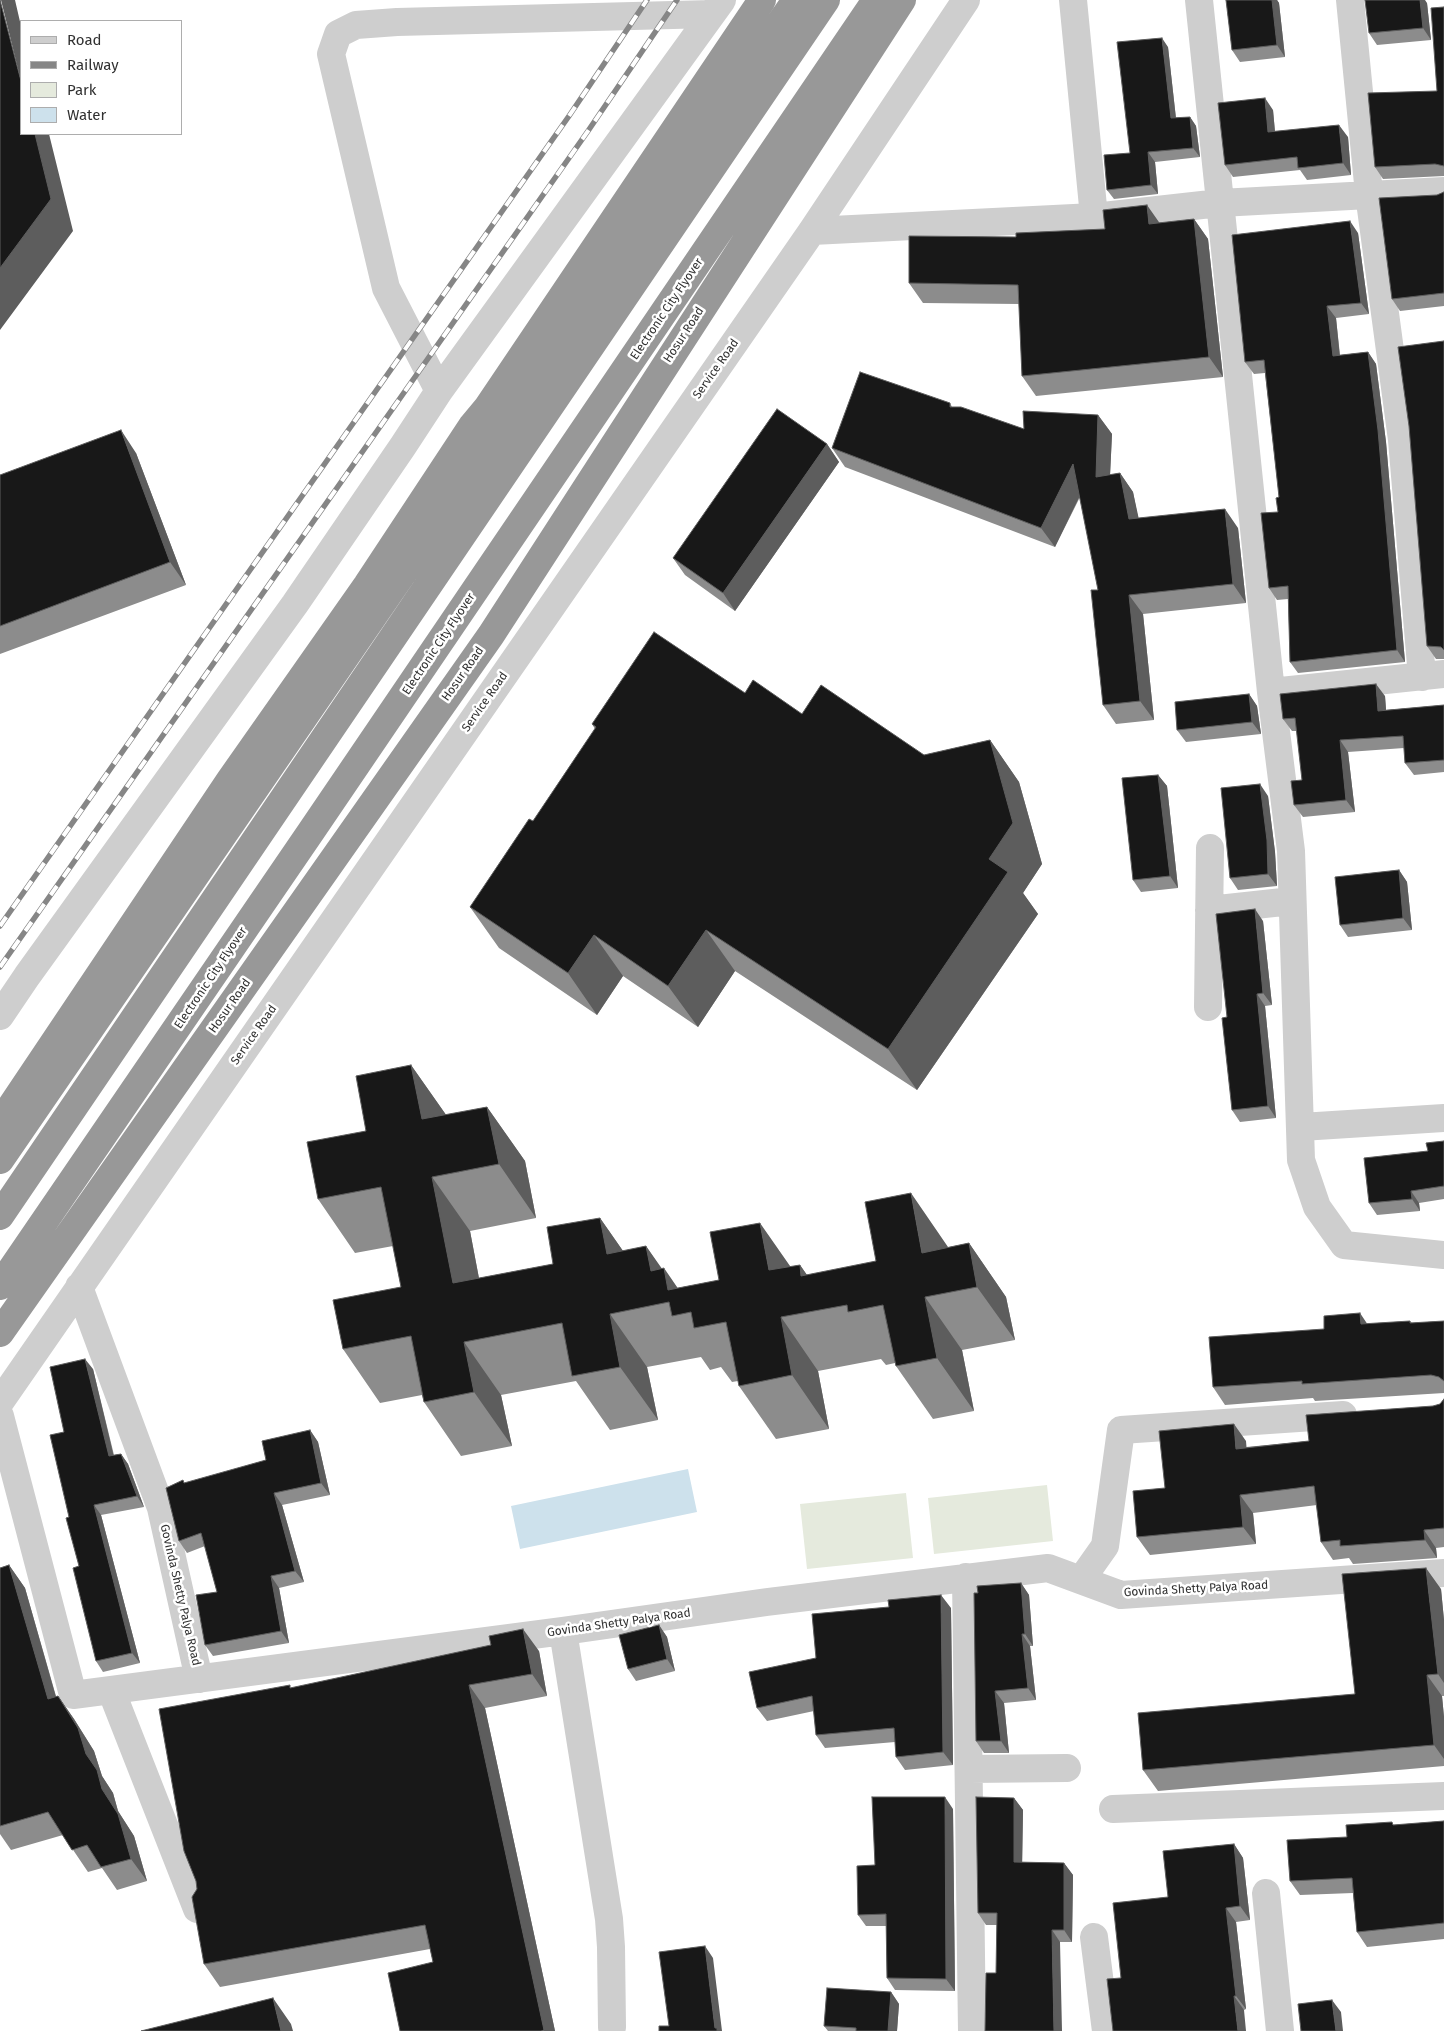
<!DOCTYPE html>
<style>
body{margin:0}
#map{position:relative;width:1444px;height:2031px;overflow:hidden;background:#fff;font-family:"Fira Sans",sans-serif}
canvas{display:block}
.legend{position:absolute;left:20px;top:20px;width:162px;height:115px;box-sizing:border-box;background:#fff;border:1px solid #adadad;margin:0;padding:6px 9px;list-style:none;font-size:15px;color:#313131}
.legend li{display:flex;align-items:center;gap:10px;height:25px}
.legend b{width:25px;border:1px solid #adadad}
</style>
<div id="map">
<canvas width="1444" height="2031"></canvas>
<ul class="legend">
<li><b style="height:6px;background:#cecece"></b>Road</li>
<li><b style="height:6px;background:#868686"></b>Railway</li>
<li><b style="height:14px;background:#e5eadd"></b>Park</li>
<li><b style="height:14px;background:#cde1ec"></b>Water</li>
</ul>
</div>
<script>
const context = document.querySelector('canvas').getContext('2d');
context.lineJoin = 'round';
function fillPath(path, color) { context.fillStyle = color; context.fill(path, 'evenodd'); }
const toPath = rows => new Path2D(rows.map(r => 'M' + r).join(''));
function strokePath(path, color, width, dash) { context.strokeStyle = color; context.lineWidth = width; context.lineCap = dash ? 'butt' : 'round'; context.setLineDash(dash || []); context.stroke(path); }
function label(font, color, halo, rows, align = 'center') {
  context.font = font + ' "Fira Sans",sans-serif'; context.lineWidth = 5; context.setLineDash([]); context.textBaseline = 'middle'; context.strokeStyle = halo; context.fillStyle = color; for (const [text, x, y, turn = 0] of rows) {
    context.save(); context.translate(x, y); context.rotate((+turn || 0) * Math.PI / 180); context.textAlign = isNaN(turn) ? turn : align; if (halo) context.strokeText(text, 0, 0); context.fillText(text, 0, 0); context.restore();
  }
}
const green = toPath([
 [1047,1485,1053,1541,934,1554,928,1498],
 [906,1493,913,1558,807,1569,800,1504]
]);
const water = toPath([
 [688,1469,697,1512,520,1549,511,1506]
]);
const minor = toPath([
 [1073,0,1094,217],
 [1199,0,1271,692,1291,851,1301,1160,1317,1207,1344,1245,1444,1255],
 [1350,0,1369,194,1402,440,1422,677],
 [812,231,1094,217,1220,203,1444,191],
 [439,391,386,288,331,54,338,34,356,25,397,22,712,14],
 [1271,692,1444,674],
 [1209,910,1292,901],
 [1208,1007,1210,848],
 [0,1016,27,976,295,604,403,446,439,391,722,0],
 [1301,1127,1444,1118],
 [79,1287,161,1508,199,1679],
 [0,1402,812,231,966,0],
 [0,1416,73,1695,563,1631,767,1602,1048,1568,1121,1595,1444,1573],
 [966,1577,972,2031],
 [1081,1580,1105,1546,1121,1430,1343,1415],
 [563,1631,609,1919,611,1947,612,2027],
 [111,1690,197,1909],
 [969,1769,1067,1768],
 [1113,1809,1444,1796],
 [1266,1893,1280,2031],
 [1094,1937,1106,2031]
]);
const highway = toPath([
 [0,1123,230,780,367,585,472,426,487,408,762,0],
 [0,1160,796,0],
 [0,1216,826,0],
 [0,1286,310,833,876,0],
 [0,1333,491,635,902,0]
]);
const rail = toPath([
 [0,926,569,116,647,0],
 [0,967,588,131,677,0]
]);
const wall = toPath([
 [1226,0,1277,0,1279,3,1285,57,1240,62,1232,50],
 [1427,3,1431,40,1377,45,1369,33],
 [1444,7,1444,176,1383,179,1375,167,1437,91],
 [1168,47,1176,118,1190,117,1196,126,1200,157,1155,162,1158,194,1114,199,1107,190,1130,153],
 [1273,110,1275,131,1348,137,1351,175,1307,180,1300,170,1233,177,1225,165],
 [1444,192,1444,306,1400,311,1392,299,1437,195],
 [1194,219,1208,239,1223,377,1036,396,1022,376,1019,304,923,303,909,283,1016,237,1105,229],
 [1358,233,1369,314,1336,318,1340,355,1368,352,1376,364,1386,442,1405,662,1298,673,1290,662,1288,599,1277,600,1269,588,1278,512,1279,497,1265,373,1254,374,1245,362],
 [1444,341,1444,659,1436,659,1427,646],
 [950,403,952,407,1024,429,1098,415,1112,434,1110,475,1120,473,1133,492,1138,518,1238,528,1246,603,1143,614,1154,720,1116,724,1103,705,1098,590,1080,497,1055,547,845,467,832,448],
 [827,444,839,462,735,611,685,575,673,558],
 [136,453,186,585,0,654,0,475],
 [745,693,802,714,924,755,990,740,1019,782,1042,864,1023,893,1038,914,917,1090,735,971,698,1027,623,976,597,1015,499,948,470,907,533,821,595,729,592,724],
 [1249,694,1257,706,1261,734,1186,742,1177,730],
 [1385,696,1386,710,1444,705,1444,772,1414,775,1405,763,1404,748,1348,752,1355,812,1303,817,1294,805,1302,780,1297,731,1292,731,1283,719],
 [1158,775,1167,786,1178,888,1141,892,1133,880],
 [1268,796,1275,852,1277,886,1238,890,1230,878],
 [1399,870,1407,882,1412,930,1348,937,1340,925],
 [1263,921,1272,1005,1265,1006,1276,1118,1240,1122,1232,1110,1227,1017],
 [411,1065,446,1115,487,1107,525,1161,536,1218,470,1231,479,1278,553,1264,600,1218,623,1251,646,1246,661,1269,677,1288,800,1265,807,1275,969,1243,1006,1297,1015,1340,962,1350,974,1411,933,1419,896,1366,895,1363,886,1365,881,1359,818,1371,829,1429,776,1439,739,1386,738,1381,732,1382,721,1367,710,1370,701,1357,647,1367,658,1420,610,1430,576,1381,501,1395,512,1446,461,1456,424,1402,422,1395,380,1403,343,1349,401,1287,393,1246,355,1253,318,1199],
 [1444,1141,1444,1199,1419,1203,1420,1211,1377,1215,1369,1203,1428,1151],
 [1410,1321,1412,1323,1444,1321,1444,1393,1315,1401,1313,1398,1225,1405,1213,1387,1324,1329,1367,1324],
 [93,1369,114,1455,121,1454,128,1464,144,1507,101,1515,140,1663,103,1672,96,1661,79,1566,64,1432],
 [1444,1399,1444,1547,1436,1548,1437,1558,1353,1564,1349,1558,1333,1560,1321,1542,1317,1505,1253,1513,1256,1544,1150,1555,1137,1537,1165,1488,1246,1441,1246,1447,1309,1441,1433,1406,1440,1404],
 [310,1430,318,1442,330,1495,282,1505,304,1582,279,1588,289,1643,213,1656,205,1645,217,1592,205,1546,187,1553,179,1541,186,1483,266,1460],
 [9,1565,25,1588,56,1696,58,1696,74,1719,94,1751,102,1776,113,1793,118,1811,134,1836,147,1881,117,1890,102,1868,88,1872,63,1835,11,1850,0,1834,0,1568],
 [1021,1583,1029,1595,1033,1646,1030,1646,1036,1700,1004,1703,1009,1753,984,1753,976,1741,978,1593],
 [1441,1589,1444,1620,1444,1696,1442,1696,1444,1717,1444,1766,1158,1791,1143,1770,1355,1694],
 [951,1608,953,1765,905,1770,896,1757,895,1742,825,1748,816,1735,814,1711,767,1721,757,1708],
 [659,1625,667,1637,675,1671,636,1681,628,1669],
 [539,1651,547,1696,485,1708,555,2031,400,2031,433,1962,430,1949,220,1987,204,1964,197,1889,292,1688],
 [1014,1798,1023,1810,1022,1862,1064,1863,1073,1875,1072,1942,1060,1942,996,1973,997,1925,986,1925,978,1913],
 [953,1809,955,1991,895,1990,887,1978,886,1926,866,1926,858,1915,875,1865],
 [1444,1821,1444,1939,1367,1947,1357,1932,1353,1893,1300,1895,1290,1881,1347,1837,1394,1825],
 [1234,1844,1243,1858,1250,1920,1236,1922,1246,2009,1244,2010,1121,1978,1168,1897],
 [891,1992,899,2004,897,2031,828,2031,824,2026]
]);
const shadedWall = toPath([
 [1,0,15,0,21,26,21,81],
 [1272,0,1277,0,1279,3,1285,57,1277,45],
 [1420,0,1425,0,1427,3,1431,40,1423,28],
 [1162,38,1168,47,1177,128,1171,118],
 [1265,98,1273,110,1276,144,1268,132],
 [1190,117,1196,126,1200,157,1193,148],
 [1339,125,1348,137,1351,175,1343,163],
 [35,134,49,134,73,231,0,330,0,268],
 [1148,152,1155,162,1158,194,1151,185],
 [1147,205,1161,225,1149,224],
 [1194,219,1208,239,1223,377,1209,357],
 [1350,221,1358,233,1369,314,1361,303],
 [1327,306,1336,318,1341,368,1333,356],
 [1368,352,1376,364,1386,442,1405,662,1397,650],
 [1098,415,1112,434,1109,497,1096,477],
 [121,430,136,453,186,585,170,562],
 [827,444,839,462,735,611,723,593],
 [1073,464,1086,483,1055,547,1041,528],
 [1120,473,1133,492,1143,538,1129,519],
 [1225,509,1238,528,1246,603,1233,584],
 [1129,595,1143,614,1154,720,1140,701],
 [1376,684,1385,696,1387,723,1378,711],
 [1249,694,1257,706,1261,734,1252,722],
 [990,740,1019,782,1042,864,1023,893,1038,914,917,1090,888,1049,989,859],
 [1340,740,1348,752,1355,812,1346,800],
 [1158,775,1167,786,1178,888,1170,876],
 [1260,784,1268,796,1275,852,1277,886,1268,874],
 [1399,870,1407,882,1412,930,1403,918],
 [1255,909,1263,921,1272,1005,1263,993],
 [706,930,735,971,698,1027,668,986],
 [594,935,623,976,597,1015,568,973],
 [1257,994,1265,1006,1276,1118,1268,1106],
 [411,1065,449,1119,459,1173,422,1119],
 [487,1107,525,1161,536,1218,499,1164],
 [432,1177,470,1231,490,1337,453,1283],
 [1411,1191,1419,1203,1420,1211,1412,1199],
 [911,1193,948,1247,956,1291,922,1253],
 [600,1218,637,1271,607,1254],
 [760,1223,797,1276,769,1270],
 [969,1243,1006,1297,1015,1340,977,1287],
 [646,1246,665,1273,664,1268,701,1322,691,1312,681,1314,651,1271],
 [800,1265,830,1308,801,1276],
 [925,1297,962,1350,974,1411,937,1358],
 [1360,1313,1372,1331,1361,1324],
 [610,1314,647,1367,658,1420,620,1367],
 [781,1317,818,1371,829,1429,792,1375],
 [464,1342,501,1395,512,1446,474,1392],
 [85,1359,93,1369,116,1466,109,1456],
 [1234,1424,1246,1441,1248,1466,1236,1449],
 [310,1430,318,1442,330,1495,321,1483],
 [121,1454,128,1464,144,1507,137,1496],
 [274,1493,282,1505,304,1582,295,1571],
 [1240,1495,1253,1513,1256,1544,1243,1527],
 [94,1505,101,1515,140,1663,132,1653],
 [1424,1530,1436,1548,1437,1558,1425,1540],
 [9,1565,25,1588,63,1722,48,1699],
 [1426,1568,1441,1589,1444,1620,1444,1683,1438,1674],
 [271,1576,279,1588,289,1643,281,1631],
 [1021,1583,1029,1595,1033,1646,1025,1634],
 [941,1595,951,1608,953,1765,943,1752],
 [659,1625,667,1637,675,1671,667,1659],
 [523,1629,539,1651,547,1696,532,1674],
 [1022,1634,1030,1646,1036,1700,1028,1688],
 [1427,1675,1442,1696,1444,1717,1444,1759,1434,1745],
 [469,1685,485,1708,555,2031,544,2031,544,2030],
 [995,1691,1004,1703,1009,1753,1001,1741],
 [58,1696,74,1719,94,1751,102,1776,113,1793,118,1811,134,1836,147,1881,131,1859,102,1789],
 [945,1797,953,1809,955,1991,946,1979],
 [1014,1798,1023,1810,1022,1874,1014,1862],
 [1234,1844,1243,1858,1250,1920,1240,1906],
 [1064,1863,1073,1875,1072,1942,1064,1930],
 [1226,1908,1236,1922,1246,2009,1236,1996],
 [1052,1930,1060,1942,1062,2031,1054,2031],
 [705,1946,713,1958,722,2031,717,2031,715,2028],
 [891,1992,899,2004,897,2031,888,2031],
 [1234,1996,1244,2010,1246,2031,1238,2031],
 [273,1998,291,2024,293,2031,281,2031],
 [1332,2000,1341,2012,1343,2031,1336,2031]
]);
const building = toPath([
 [0,0,21,81,21,134,35,134,51,199,0,268,0,0],
 [1226,0,1272,0,1277,45,1232,50,1226,0],
 [1365,0,1420,0,1423,28,1369,33,1365,0],
 [1444,7,1444,166,1435,164,1375,167,1368,93,1437,91,1431,8,1444,7],
 [1162,38,1171,118,1190,117,1193,148,1148,152,1151,185,1107,190,1104,155,1130,153,1117,42,1162,38],
 [1265,98,1268,132,1339,125,1343,163,1298,168,1297,157,1225,165,1218,103,1265,98],
 [1444,192,1444,293,1392,299,1379,198,1437,195,1444,192],
 [1147,205,1149,224,1194,219,1209,357,1022,376,1018,285,909,283,909,236,1016,237,1016,233,1105,229,1103,210,1147,205],
 [1350,221,1361,303,1327,306,1333,356,1368,352,1378,430,1397,650,1290,662,1288,586,1269,588,1261,513,1278,512,1276,498,1279,497,1264,360,1245,362,1232,235,1350,221],
 [1444,341,1444,650,1441,647,1427,646,1409,426,1398,347,1444,341],
 [860,372,950,403,950,407,961,407,1024,429,1023,411,1098,415,1096,477,1120,473,1129,519,1225,509,1233,584,1129,595,1140,701,1103,705,1091,590,1098,590,1073,464,1041,528,832,448,860,372],
 [777,409,827,444,723,593,673,558,777,409],
 [121,430,170,562,0,626,0,475,121,430],
 [654,632,745,693,753,680,802,714,821,685,924,755,990,740,1013,823,989,859,1008,872,888,1049,706,930,668,986,594,935,568,973,470,907,529,819,533,821,596,727,592,724,654,632],
 [1376,684,1378,711,1444,705,1444,760,1405,763,1403,736,1340,740,1346,800,1294,805,1291,781,1302,780,1295,718,1283,719,1280,694,1376,684],
 [1249,694,1252,722,1177,730,1175,702,1249,694],
 [1158,775,1170,876,1133,880,1122,778,1158,775],
 [1260,784,1267,840,1268,874,1230,878,1221,788,1260,784],
 [1399,870,1403,918,1340,925,1335,877,1399,870],
 [1255,909,1263,993,1257,994,1268,1106,1232,1110,1222,1018,1227,1017,1216,914,1255,909],
 [411,1065,422,1119,487,1107,499,1164,432,1177,453,1283,553,1264,547,1227,600,1218,607,1254,646,1246,651,1271,664,1268,668,1290,719,1280,710,1232,760,1223,769,1270,800,1265,801,1276,876,1261,865,1202,911,1193,922,1253,969,1243,977,1287,925,1297,937,1358,896,1366,883,1305,848,1312,847,1305,781,1317,792,1375,739,1386,726,1322,694,1328,691,1312,672,1316,669,1302,610,1314,620,1367,572,1376,562,1323,464,1342,474,1392,424,1402,411,1336,343,1349,333,1300,401,1287,381,1187,318,1199,307,1142,366,1131,356,1076,411,1065],
 [1444,1141,1444,1186,1411,1191,1412,1199,1369,1203,1364,1158,1428,1151,1426,1143,1444,1141],
 [1360,1313,1361,1324,1410,1321,1410,1323,1444,1321,1444,1381,1439,1377,1431,1375,1302,1384,1302,1381,1213,1387,1209,1337,1324,1329,1324,1316,1360,1313],
 [85,1359,109,1456,121,1454,137,1496,94,1505,132,1653,96,1661,73,1568,79,1566,66,1518,69,1517,50,1435,64,1432,50,1367,85,1359],
 [1444,1399,1444,1528,1424,1530,1425,1540,1340,1546,1340,1540,1321,1542,1314,1486,1240,1495,1243,1527,1137,1537,1133,1491,1165,1488,1159,1431,1234,1424,1236,1449,1309,1441,1306,1415,1433,1406,1440,1404,1444,1399],
 [310,1430,321,1483,274,1493,295,1571,271,1576,281,1631,205,1645,196,1595,217,1592,201,1533,179,1541,166,1488,183,1480,184,1483,266,1460,262,1441,310,1430],
 [9,1565,48,1699,58,1696,78,1728,86,1754,97,1770,102,1789,118,1814,131,1859,101,1867,87,1845,72,1850,48,1812,0,1826,0,1568,9,1565],
 [1426,1568,1438,1674,1427,1675,1434,1745,1143,1770,1138,1713,1355,1694,1342,1574,1426,1568],
 [1021,1583,1025,1634,1022,1634,1028,1688,995,1691,1001,1741,976,1741,974,1593,978,1593,977,1586,1021,1583],
 [941,1595,943,1752,896,1757,894,1728,816,1735,812,1696,757,1708,749,1672,816,1658,812,1614,889,1607,888,1600,941,1595],
 [659,1625,667,1659,628,1669,619,1635,659,1625],
 [523,1629,532,1674,469,1685,544,2030,541,2031,400,2031,388,1973,433,1962,425,1925,204,1964,192,1897,197,1889,196,1881,184,1851,159,1709,290,1685,290,1688,491,1645,489,1636,523,1629],
 [872,1797,945,1797,946,1979,887,1978,886,1914,858,1915,857,1866,875,1865,872,1797],
 [976,1797,1014,1798,1014,1862,1064,1863,1064,1930,1052,1930,1054,2031,985,2031,986,1973,996,1973,997,1913,978,1913,976,1797],
 [1444,1821,1444,1923,1357,1932,1352,1878,1290,1881,1287,1840,1347,1837,1346,1825,1392,1822,1393,1825,1444,1821],
 [1234,1844,1240,1906,1226,1908,1236,1996,1234,1996,1238,2031,1113,2031,1107,1979,1121,1978,1113,1903,1168,1897,1163,1851,1234,1844],
 [705,1946,715,2028,717,2028,717,2031,659,2031,659,2026,669,2026,659,1952,705,1946],
 [827,1988,891,1992,888,2031,856,2031,856,2028,824,2026,827,1988],
 [273,1998,281,2031,141,2031,273,1998],
 [1332,2000,1336,2031,1301,2031,1298,2004,1332,2000]
]);
const streetNames = [
 ["Electronic City Flyover",667,309,-56],
 ["Hosur Road",684,335,-57],
 ["Service Road",716,369,-55],
 ["Electronic City Flyover",439,644,-56],
 ["Hosur Road",463,674,-55],
 ["Service Road",485,702,-55],
 ["Electronic City Flyover",211,978,-56],
 ["Hosur Road",230,1006,-55],
 ["Service Road",254,1035,-55],
 ["Govinda Shetty Palya Road",1196,1589,-3],
 ["Govinda Shetty Palya Road",180,1595,77],
 ["Govinda Shetty Palya Road",619,1623,-8]
];
fillPath(green, '#e5eadd');
fillPath(water, '#cde1ec');
strokePath(minor, '#cecece', 28);
strokePath(highway, '#989898', 28);
strokePath(rail, '#868686', 5.5);
strokePath(rail, '#fff', 4, [11]);
fillPath(wall, '#8c8c8c');
fillPath(shadedWall, '#5d5d5d');
fillPath(building, '#181818');
strokePath(building, '#5d5d5d', 1);
label('12px', '#313131', '#fff', streetNames);
</script>
